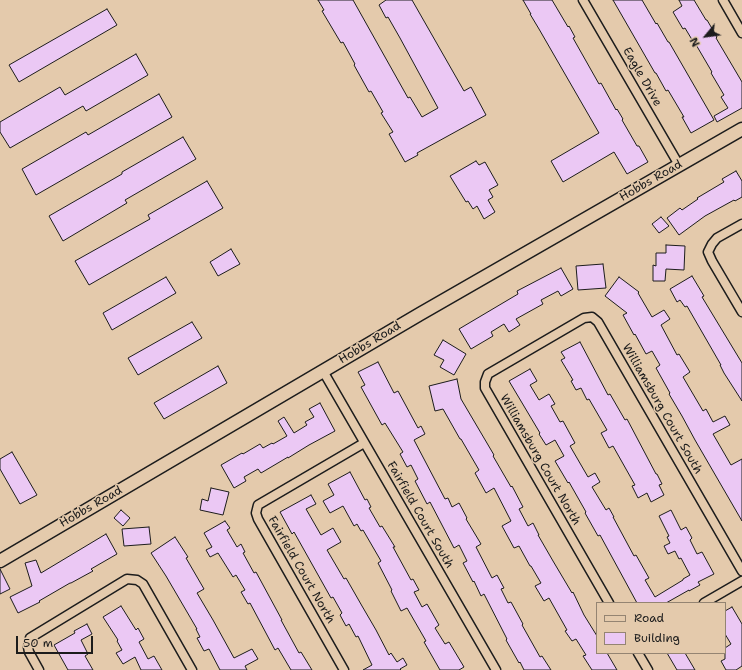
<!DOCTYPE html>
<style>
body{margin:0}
#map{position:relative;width:742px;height:670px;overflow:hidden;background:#e4caac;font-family:"Shantell Sans",sans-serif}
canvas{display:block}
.legend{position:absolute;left:596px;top:602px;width:130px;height:52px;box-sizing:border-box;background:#e4caac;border:1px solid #948472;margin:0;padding:5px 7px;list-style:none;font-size:12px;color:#1c1c1c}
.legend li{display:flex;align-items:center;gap:8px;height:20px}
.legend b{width:20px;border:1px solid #948472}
.north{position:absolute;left:686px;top:16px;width:40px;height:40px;-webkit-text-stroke:3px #e4caac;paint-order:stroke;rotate:241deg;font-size:11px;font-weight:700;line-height:16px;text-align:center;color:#1c1c1c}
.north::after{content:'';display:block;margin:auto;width:14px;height:18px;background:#1c1c1c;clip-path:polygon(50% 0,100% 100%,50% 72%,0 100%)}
.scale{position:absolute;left:16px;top:636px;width:77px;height:18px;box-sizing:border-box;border:2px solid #1c1c1c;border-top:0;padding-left:5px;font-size:12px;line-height:14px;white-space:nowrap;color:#1c1c1c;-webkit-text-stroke:3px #e4caac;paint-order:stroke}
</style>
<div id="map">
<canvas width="742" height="670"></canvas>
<ul class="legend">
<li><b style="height:5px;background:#e4caac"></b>Road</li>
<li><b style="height:11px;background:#ebc8f4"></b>Building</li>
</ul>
<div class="north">N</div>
<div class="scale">50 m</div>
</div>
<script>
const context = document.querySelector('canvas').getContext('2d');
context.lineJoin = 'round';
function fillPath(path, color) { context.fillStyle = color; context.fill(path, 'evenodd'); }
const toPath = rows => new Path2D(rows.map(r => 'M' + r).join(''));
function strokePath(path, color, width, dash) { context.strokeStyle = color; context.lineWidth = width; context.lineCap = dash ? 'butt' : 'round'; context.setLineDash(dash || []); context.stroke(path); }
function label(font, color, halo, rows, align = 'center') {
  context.font = font + ' "Shantell Sans",sans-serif'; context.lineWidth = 3; context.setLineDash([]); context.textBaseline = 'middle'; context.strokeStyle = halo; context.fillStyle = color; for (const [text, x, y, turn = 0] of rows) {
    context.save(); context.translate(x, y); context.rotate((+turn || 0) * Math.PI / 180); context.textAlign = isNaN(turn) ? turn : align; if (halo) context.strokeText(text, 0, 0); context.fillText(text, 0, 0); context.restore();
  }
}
const building = toPath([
 [318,0,353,0,408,98,410,97,422,117,438,108,400,38,388,17,386,18,379,5,386,0,412,0,464,91,471,87,486,115,417,153,418,155,405,162,389,134,393,132,381,113,383,112,371,91,369,92,354,65,355,64,343,42,341,43,322,11,324,10,318,0],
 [523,0,552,0,568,27,569,26,575,37,573,38,599,84,601,83,616,110,617,109,623,119,622,120,637,146,639,146,648,162,627,174,614,152,563,182,551,161,599,133,539,29,530,14,531,14,523,0],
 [613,0,642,0,656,24,657,23,668,42,669,42,714,120,691,133,682,117,684,117,668,90,666,91,656,73,655,73,613,0],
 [679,0,694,0,706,20,707,20,717,37,716,38,742,82,742,108,717,122,714,116,728,108,721,97,724,95,711,73,712,72,695,43,694,43,685,28,683,29,673,12,682,6,679,0],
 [107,9,117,25,19,82,9,65,107,9],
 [136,54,148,75,86,111,83,106,10,148,0,132,0,122,60,87,65,95,136,54],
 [159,94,172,117,36,195,22,169,86,132,88,135,159,94],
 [183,137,196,159,125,200,127,203,63,241,49,216,122,174,122,172,183,137],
 [476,161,479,165,485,162,498,185,489,190,493,197,488,200,495,212,484,219,477,206,473,209,468,201,466,202,450,176,476,161],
 [736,171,742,181,742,197,735,201,734,200,705,216,679,235,667,218,680,208,682,210,698,199,697,198,724,182,722,179,736,171],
 [207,181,223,208,89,285,75,261,150,219,148,215,207,181],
 [661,217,669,226,659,233,652,224,661,217],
 [666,245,685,246,684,270,666,269,665,281,653,281,653,265,656,266,656,253,666,253,666,245],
 [231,249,240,264,218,276,210,262,231,249],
 [603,264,606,288,578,290,576,266,603,264],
 [561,268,573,289,561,296,558,291,541,300,543,304,516,319,520,325,509,332,504,324,491,332,493,336,471,349,459,329,518,294,517,291,561,268],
 [692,276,704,296,702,297,742,363,742,401,724,373,720,365,721,365,687,306,685,307,680,300,677,302,670,289,692,276],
 [166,277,176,293,112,330,103,313,166,277],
 [619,277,639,292,638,293,652,317,664,310,670,319,661,325,677,355,679,354,690,372,683,377,703,411,706,409,713,422,725,416,730,425,713,434,731,465,742,459,742,521,695,440,682,416,669,394,670,393,656,368,660,365,652,351,646,354,635,334,634,335,623,315,627,313,605,296,619,277],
 [192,322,202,338,138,375,128,358,192,322],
 [443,340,466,354,454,375,440,367,444,360,434,355,443,340],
 [580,342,608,395,610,394,625,420,627,419,656,474,657,474,662,484,659,485,664,495,651,502,647,493,638,498,632,486,635,485,613,446,609,448,601,433,607,430,589,399,587,400,581,388,576,390,571,381,573,380,561,360,565,358,561,352,580,342],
 [378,362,394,393,398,391,418,428,421,426,425,434,414,440,445,499,448,498,452,507,459,503,467,518,466,519,481,544,476,547,492,578,497,575,504,588,501,589,508,603,511,602,523,624,522,625,540,657,542,656,551,670,524,670,520,662,519,663,506,640,507,639,484,594,481,596,474,581,473,582,463,563,467,561,459,545,454,548,430,502,427,504,415,481,418,479,411,465,407,467,400,454,403,452,385,423,382,425,361,387,365,385,358,372,378,362],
 [218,366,227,383,164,419,154,403,218,366],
 [530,369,537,381,530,385,539,400,549,394,555,404,551,406,560,422,563,421,575,443,570,446,588,477,595,473,600,482,592,487,606,510,609,508,614,517,613,517,634,556,636,555,649,578,645,580,655,597,683,580,683,579,690,575,681,558,679,559,675,551,668,554,664,546,670,543,667,537,669,536,659,516,671,510,681,530,686,527,692,538,690,540,697,554,702,552,714,574,698,582,700,585,689,591,689,590,666,603,637,603,600,535,598,536,585,513,586,512,569,482,568,483,555,461,564,456,555,440,546,445,539,434,540,433,509,381,530,369],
 [457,379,461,399,494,455,493,456,511,487,512,486,523,507,519,509,528,526,533,523,539,535,538,535,553,561,572,593,573,592,584,615,597,636,597,653,607,653,617,670,592,670,583,656,586,655,576,639,572,641,565,631,567,630,549,598,544,601,535,586,541,583,531,566,530,566,519,546,514,548,502,526,511,521,494,488,486,493,475,473,479,470,461,439,460,439,443,409,435,411,429,386,457,379],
 [320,403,335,431,309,445,288,458,288,457,261,473,258,469,244,477,246,481,234,488,221,465,242,453,243,454,260,444,263,448,272,443,273,444,287,436,278,421,284,417,294,433,307,425,305,422,314,417,309,409,320,403],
 [12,452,37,495,20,504,0,469,0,459,12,452],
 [350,472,365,500,367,499,371,507,369,508,380,527,382,526,395,547,393,547,411,580,413,579,419,590,414,592,422,607,427,604,439,625,435,628,445,644,449,642,464,667,459,670,440,670,424,642,426,641,407,608,401,611,391,591,392,590,378,563,381,561,363,530,361,531,357,524,354,526,343,506,330,513,323,501,334,495,328,484,350,472],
 [211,488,229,492,223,515,200,510,202,499,208,501,211,488],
 [311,495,316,504,306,509,321,535,333,528,341,542,327,550,344,579,346,578,362,606,376,630,389,655,391,653,397,662,403,658,407,665,400,669,401,670,363,670,372,665,358,636,356,637,349,624,346,626,340,615,342,613,333,597,331,598,294,532,292,534,280,512,311,495],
 [121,510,130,518,123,526,114,518,121,510],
 [225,521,230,528,227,530,237,547,241,544,245,552,243,553,254,573,256,572,282,620,281,620,299,653,301,652,312,670,291,670,278,648,275,650,250,603,248,604,241,592,245,590,236,575,233,577,218,553,210,557,206,550,212,547,204,533,225,521],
 [149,527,151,544,124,546,122,529,149,527],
 [106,534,117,554,91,569,93,571,71,583,70,583,39,601,40,602,18,613,10,597,32,586,25,563,36,560,41,573,106,534],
 [175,537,188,557,186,558,204,589,197,593,213,620,234,658,252,649,258,659,245,666,247,670,220,670,209,649,204,651,197,638,200,637,196,629,197,629,166,576,151,553,175,537],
 [0,569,10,589,0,594,0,569],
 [121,606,136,630,138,628,144,639,139,642,148,659,154,656,162,670,141,670,135,657,123,664,116,653,122,650,117,641,118,640,103,617,121,606],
 [732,607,742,624,742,666,736,670,726,670,721,661,725,659,725,648,731,644,725,634,725,611,732,607],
 [87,624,92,634,81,640,88,654,85,656,93,670,68,670,54,645,75,633,74,631,87,624],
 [667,653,685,653,695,670,677,670,667,653]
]);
const street = toPath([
 [583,0,679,165],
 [723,0,742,33],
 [742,224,717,238,712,244,708,252,712,261,742,312],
 [323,371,496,670],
 [609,603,485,388,485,382,488,374,584,318,592,317,598,322,742,571],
 [704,603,742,581],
 [638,653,648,670],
 [39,670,29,652,28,647,30,638,127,579,137,580,143,584,192,670],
 [344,670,258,519,256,513,258,505,364,443]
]);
const secondary = toPath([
 [0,561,420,314,742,129]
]);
const streetNames = [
 ["Eagle Drive",642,77,60],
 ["Hobbs Road",651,181,-30],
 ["Hobbs Road",370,343,-31],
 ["Williamsburg Court South",662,409,60],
 ["Williamsburg Court North",540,460,60],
 ["Hobbs Road",91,507,-30],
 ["Fairfield Court South",420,515,60],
 ["Fairfield Court North",301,570,60]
];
fillPath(building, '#ebc8f4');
strokePath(building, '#1c1c1c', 1);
strokePath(street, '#1c1c1c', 11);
strokePath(secondary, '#1c1c1c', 15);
strokePath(street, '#e4caac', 8);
strokePath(secondary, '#e4caac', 12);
label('12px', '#1c1c1c', '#e4caac', streetNames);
</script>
